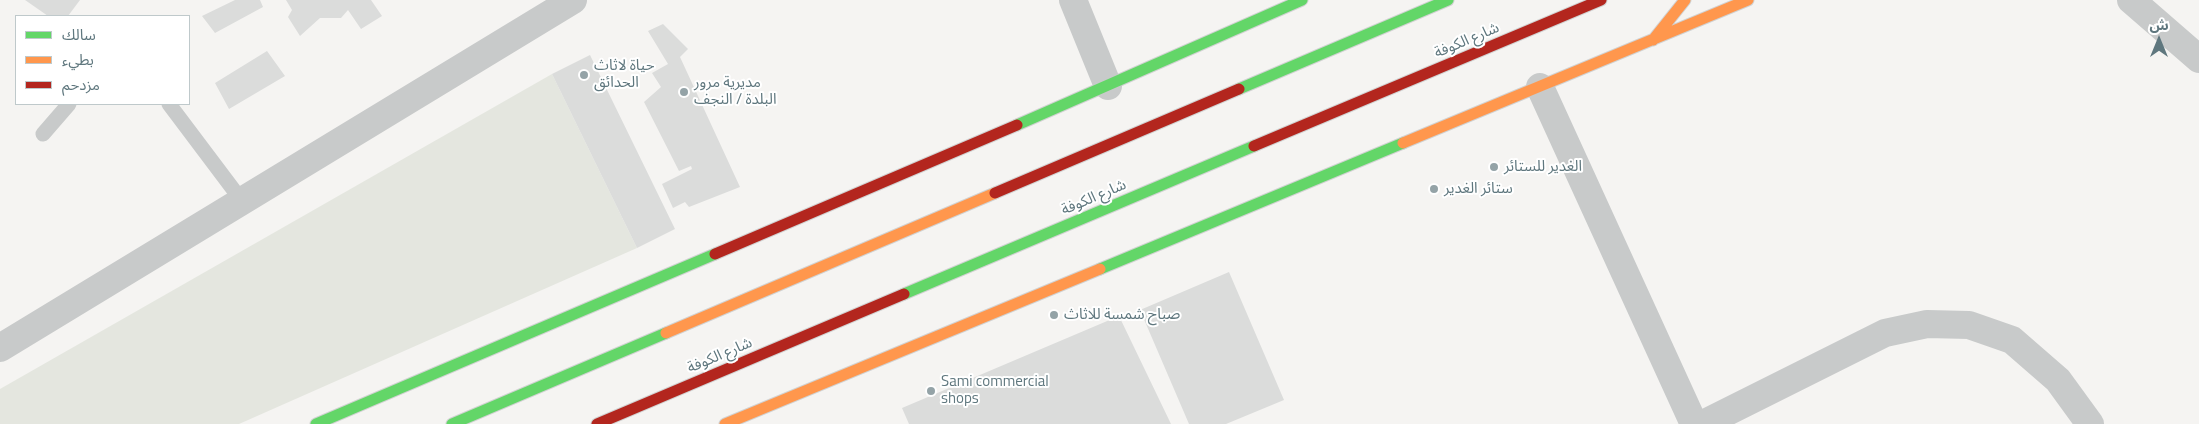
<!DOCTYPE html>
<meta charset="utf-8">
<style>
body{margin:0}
#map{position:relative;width:2199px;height:424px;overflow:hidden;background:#f5f4f2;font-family:"Titillium Web","Noto Sans Arabic",sans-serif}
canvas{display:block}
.legend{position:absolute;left:15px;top:15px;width:175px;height:90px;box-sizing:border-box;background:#fff;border:1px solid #bfc9cb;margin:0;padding:6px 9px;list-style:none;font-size:15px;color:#5f777e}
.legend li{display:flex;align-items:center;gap:10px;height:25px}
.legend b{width:25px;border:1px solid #bfc9cb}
.north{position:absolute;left:2134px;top:15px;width:50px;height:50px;-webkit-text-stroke:4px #fff;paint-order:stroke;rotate:0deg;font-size:14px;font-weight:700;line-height:20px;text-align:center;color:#5f777e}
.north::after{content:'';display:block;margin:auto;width:18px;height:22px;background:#5f777e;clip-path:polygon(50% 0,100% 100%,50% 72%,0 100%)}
</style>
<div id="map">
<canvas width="2199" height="424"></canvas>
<ul class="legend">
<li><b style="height:6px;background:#63d668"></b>سالك</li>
<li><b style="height:6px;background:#ff974d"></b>بطيء</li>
<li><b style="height:6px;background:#b3261e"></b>مزدحم</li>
</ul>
<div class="north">ش</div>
</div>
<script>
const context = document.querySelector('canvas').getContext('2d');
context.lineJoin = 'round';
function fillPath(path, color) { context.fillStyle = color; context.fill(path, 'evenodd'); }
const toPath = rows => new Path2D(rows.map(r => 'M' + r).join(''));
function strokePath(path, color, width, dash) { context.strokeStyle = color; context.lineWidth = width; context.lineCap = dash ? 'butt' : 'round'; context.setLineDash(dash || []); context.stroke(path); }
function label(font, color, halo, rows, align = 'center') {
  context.font = font + ' "Titillium Web","Noto Sans Arabic",sans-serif'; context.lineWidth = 4; context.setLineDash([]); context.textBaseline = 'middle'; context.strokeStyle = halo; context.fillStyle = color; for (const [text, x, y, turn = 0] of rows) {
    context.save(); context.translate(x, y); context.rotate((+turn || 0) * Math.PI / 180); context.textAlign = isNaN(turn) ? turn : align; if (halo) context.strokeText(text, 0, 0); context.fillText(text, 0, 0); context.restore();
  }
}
const green = toPath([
 [552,74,637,248,239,424,0,424,0,389]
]);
const building = toPath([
 [25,0,80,0,68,16,48,16],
 [235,0,260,0,263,7,215,33,202,16],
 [286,0,371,0,382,16,361,29,348,10,341,18,320,18,300,36,288,17,292,10],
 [663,24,688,49,680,57,740,187,689,207,685,202,673,208,662,184,692,169,691,166,679,171,644,102,661,87,652,73,668,64,648,31],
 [267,51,285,76,229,109,215,83],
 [590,55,675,229,637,248,552,74],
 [1229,272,1284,400,1226,424,1189,424,1140,310],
 [1119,316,1171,424,909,424,902,408]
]);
const lane = toPath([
 [169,104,242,201],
 [43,134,69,104]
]);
const street = toPath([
 [1073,0,1108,86],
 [2131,0,2199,59],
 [1540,87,1694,424],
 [0,348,573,0],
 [1703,424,1885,333,1927,324,1969,325,2012,340,2058,380,2090,424]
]);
const fast = toPath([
 [1239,89,1448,0],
 [1017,125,1302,0],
 [1100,269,1403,143],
 [904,294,1254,146],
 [316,424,715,254],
 [452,424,666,333]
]);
const slow = toPath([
 [1653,40,1685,0],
 [1403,143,1748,0],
 [666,333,995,193],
 [725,424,1100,269]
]);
const jam = toPath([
 [1254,146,1601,0],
 [995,193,1239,89],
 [715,254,1017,125],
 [597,424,904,294]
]);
const markers = [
 [584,75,5,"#94a3a7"],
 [684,92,5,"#94a3a7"],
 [1494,167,5,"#94a3a7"],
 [1434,189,5,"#94a3a7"],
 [1054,315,5,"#94a3a7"],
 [931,391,5,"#94a3a7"]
];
const streetNames = [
 ["شارع الكوفة",1467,41,-23],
 ["شارع الكوفة",1094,198,-23],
 ["شارع الكوفة",720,356,-23]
];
const poiNames = [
 ["حياة لاثاث",594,66],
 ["الحدائق",594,83],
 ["مديرية مرور",694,83],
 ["البلدة / النجف",694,100],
 ["الغدير للستائر",1504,167],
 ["ستائر الغدير",1444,189],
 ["صباح شمسة للاثاث",1064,315],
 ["Sami commercial",941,382],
 ["shops",941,399]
];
fillPath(green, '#e4e6df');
fillPath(building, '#dbdcdb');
strokePath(fast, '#d1d2d2', 13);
strokePath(slow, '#d1d2d2', 13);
strokePath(jam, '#d1d2d2', 13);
strokePath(lane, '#c8caca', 15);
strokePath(street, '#c8caca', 28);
strokePath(fast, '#63d668', 11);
strokePath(slow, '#ff974d', 11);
strokePath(jam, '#b3261e', 11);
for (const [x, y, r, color] of markers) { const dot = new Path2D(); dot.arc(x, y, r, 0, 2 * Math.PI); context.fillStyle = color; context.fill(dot); strokePath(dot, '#fff', 2); }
label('15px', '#5f777e', '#fff', streetNames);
label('15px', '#5f777e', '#fff', poiNames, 'left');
</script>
